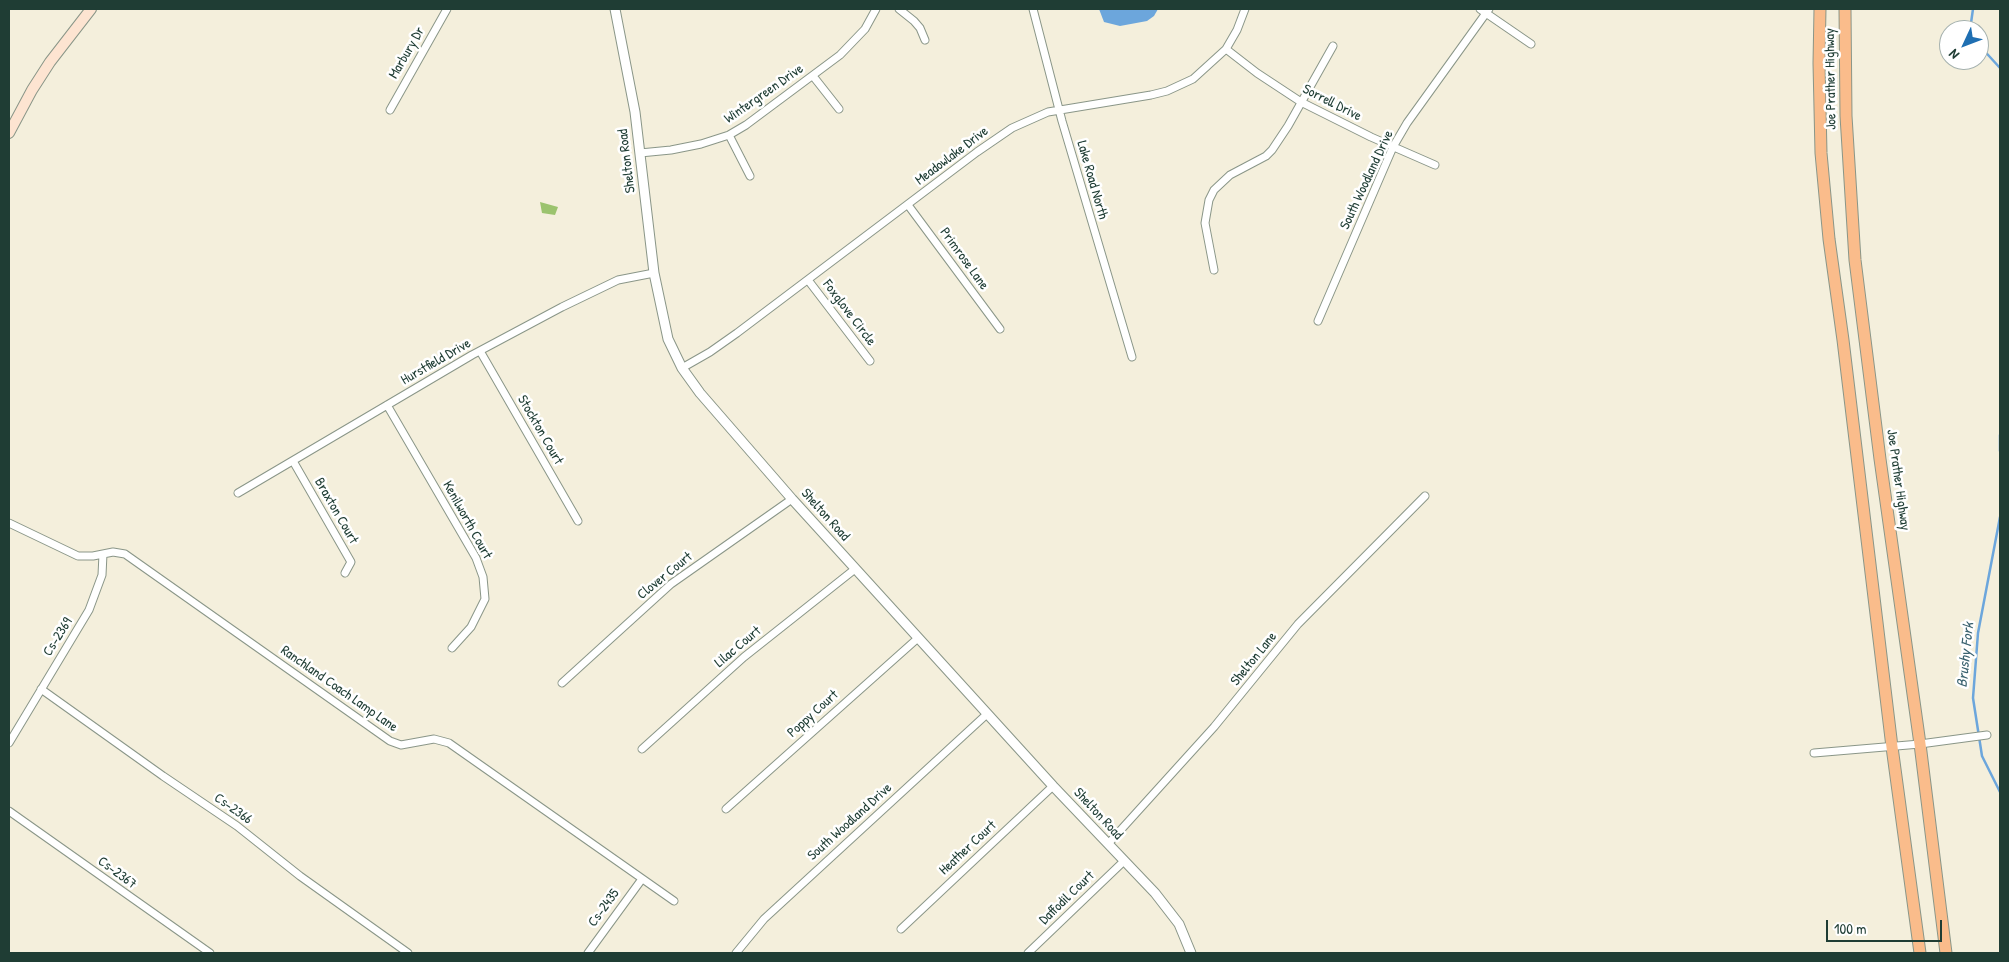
<!DOCTYPE html>
<style>
body{margin:0}
#map{position:relative;width:2009px;height:962px;overflow:hidden;background:#f4efdc;font-family:"Patrick Hand",sans-serif}
canvas{display:block}
.frame{position:absolute;inset:0;border:10px solid #1f3d34;pointer-events:none}
.north{position:absolute;left:1939px;top:20px;width:50px;height:50px;box-sizing:border-box;background:#fff;border:1px solid #a5b1ae;border-radius:50%;rotate:227deg;font-size:14px;font-weight:700;line-height:20px;text-align:center;color:#1f3d34}
.north::after{content:'';display:block;margin:auto;width:18px;height:22px;background:#1f6fb2;clip-path:polygon(50% 0,100% 100%,50% 72%,0 100%)}
.scale{position:absolute;left:1826px;top:920px;width:116px;height:22px;box-sizing:border-box;border:2px solid #1f3d34;border-top:0;padding-left:6px;font-size:15px;line-height:18px;white-space:nowrap;color:#1f3d34;-webkit-text-stroke:4px #fff;paint-order:stroke}
</style>
<div id="map">
<canvas width="2009" height="962"></canvas>
<div class="frame"></div>
<div class="north">N</div>
<div class="scale">100 m</div>
</div>
<script>
const context = document.querySelector('canvas').getContext('2d');
context.lineJoin = 'round';
function fillPath(path, color) { context.fillStyle = color; context.fill(path, 'evenodd'); }
const toPath = rows => new Path2D(rows.map(r => 'M' + r).join(''));
function strokePath(path, color, width, dash) { context.strokeStyle = color; context.lineWidth = width; context.lineCap = dash ? 'butt' : 'round'; context.setLineDash(dash || []); context.stroke(path); }
function label(font, color, halo, rows, align = 'center') {
  context.font = font + ' "Patrick Hand",sans-serif'; context.lineWidth = 5; context.setLineDash([]); context.textBaseline = 'middle'; context.strokeStyle = halo; context.fillStyle = color; for (const [text, x, y, turn = 0] of rows) {
    context.save(); context.translate(x, y); context.rotate((+turn || 0) * Math.PI / 180); context.textAlign = isNaN(turn) ? turn : align; if (halo) context.strokeText(text, 0, 0); context.fillText(text, 0, 0); context.restore();
  }
}
const green = toPath([
 [540,202,558,207,555,215,542,213]
]);
const water = toPath([
 [1099,9,1158,9,1154,16,1147,21,1120,26,1104,22]
]);
const stream = toPath([
 [1970,30,1973,9],
 [1979,45,2000,68],
 [2000,435,2000,451],
 [2000,517,1978,633,1973,698,1982,756,2000,792]
]);
const minor = toPath([
 [899,9,914,21,920,28,925,40],
 [1033,9,1062,121,1132,357],
 [1480,9,1531,44],
 [1226,49,1257,73,1301,102,1371,137,1435,165],
 [813,76,839,109],
 [390,110,447,9],
 [729,135,750,176],
 [640,153,671,150,701,144,729,135,746,125,840,55,865,29,876,9],
 [908,205,1000,329],
 [1214,270,1205,223,1209,200,1214,190,1230,175,1266,156,1272,150,1288,126,1333,46],
 [808,280,870,361],
 [1318,321,1393,147,1407,123,1489,9],
 [480,351,578,521],
 [682,368,710,352,737,333,977,152,1012,128,1048,112,1151,95,1167,91,1193,79,1226,49,1237,30,1245,9],
 [387,405,476,558,483,577,485,599,471,627,452,648],
 [293,461,351,562,345,573],
 [238,493,472,355,562,307,618,280,654,273],
 [9,523,78,556,93,556,113,552,125,554,390,741,401,745,434,739,449,743,674,901],
 [562,683,671,584,792,499],
 [41,689,163,776,237,826,300,876,408,953],
 [9,743,89,610,102,575,103,554],
 [642,749,744,657,855,569],
 [1814,753,1920,744,1987,735],
 [726,809,918,638],
 [9,811,210,953],
 [1108,844,1214,727,1298,624,1425,496],
 [901,929,1053,786],
 [588,953,642,879],
 [736,953,764,919,987,714],
 [1028,953,1124,861]
]);
const tertiary = toPath([
 [615,9,635,112,654,273,668,339,682,368,700,393,792,499,1053,786,1155,893,1179,924,1191,953]
]);
const secondary = toPath([
 [9,133,32,90,50,62,91,9]
]);
const trunk = toPath([
 [1820,9,1819,63,1821,153,1829,239,1843,340,1892,747,1920,953],
 [1845,9,1846,116,1855,260,1880,459,1920,744,1946,953]
]);
const streetNames = [
 ["Marbury Dr",407,53,-60],
 ["Joe Prather Highway",1831,79,-91],
 ["Wintergreen Drive",764,94,-35],
 ["Sorrell Drive",1332,103,27],
 ["Meadowlake Drive",952,156,-37],
 ["Shelton Road",627,161,-97],
 ["Lake Road North",1092,180,74],
 ["South Woodland Drive",1367,180,-65],
 ["Primrose Lane",964,259,54],
 ["Foxglove Circle",849,313,53],
 ["Hurstfield Drive",436,362,-30],
 ["Stockton Court",540,430,60],
 ["Joe Prather Highway",1898,480,82],
 ["Braxton Court",336,511,60],
 ["Shelton Road",825,515,48],
 ["Kenilworth Court",467,520,61],
 ["Clover Court",665,576,-39],
 ["Cs-2369",58,637,-58],
 ["Lilac Court",738,647,-40],
 ["Shelton Lane",1254,659,-51],
 ["Ranchland Coach Lamp Lane",339,689,35],
 ["Poppy Court",813,714,-42],
 ["Cs-2366",233,809,35],
 ["Shelton Road",1098,814,47],
 ["South Woodland Drive",850,822,-42],
 ["Heather Court",968,848,-43],
 ["Cs-2367",117,873,36],
 ["Daffodil Court",1067,898,-44],
 ["Cs-2435",604,908,-54]
];
const waterNames = [
 ["Brushy Fork",1966,655,-84]
];
fillPath(green, '#9bc36e');
fillPath(water, '#6ca6dc');
strokePath(stream, '#6ca6dc', 2.5);
strokePath(minor, '#8a9688', 9);
strokePath(tertiary, '#8a9688', 11);
strokePath(secondary, '#8a9688', 12);
strokePath(trunk, '#8a9688', 13);
strokePath(minor, '#fff', 7);
strokePath(tertiary, '#fff', 9);
strokePath(secondary, '#fde4d1', 10);
strokePath(trunk, '#fabc8b', 11);
label('14px', '#1f3d34', '#fff', streetNames);
label('italic 15px', '#3a626f', '#fff', waterNames);
</script>
